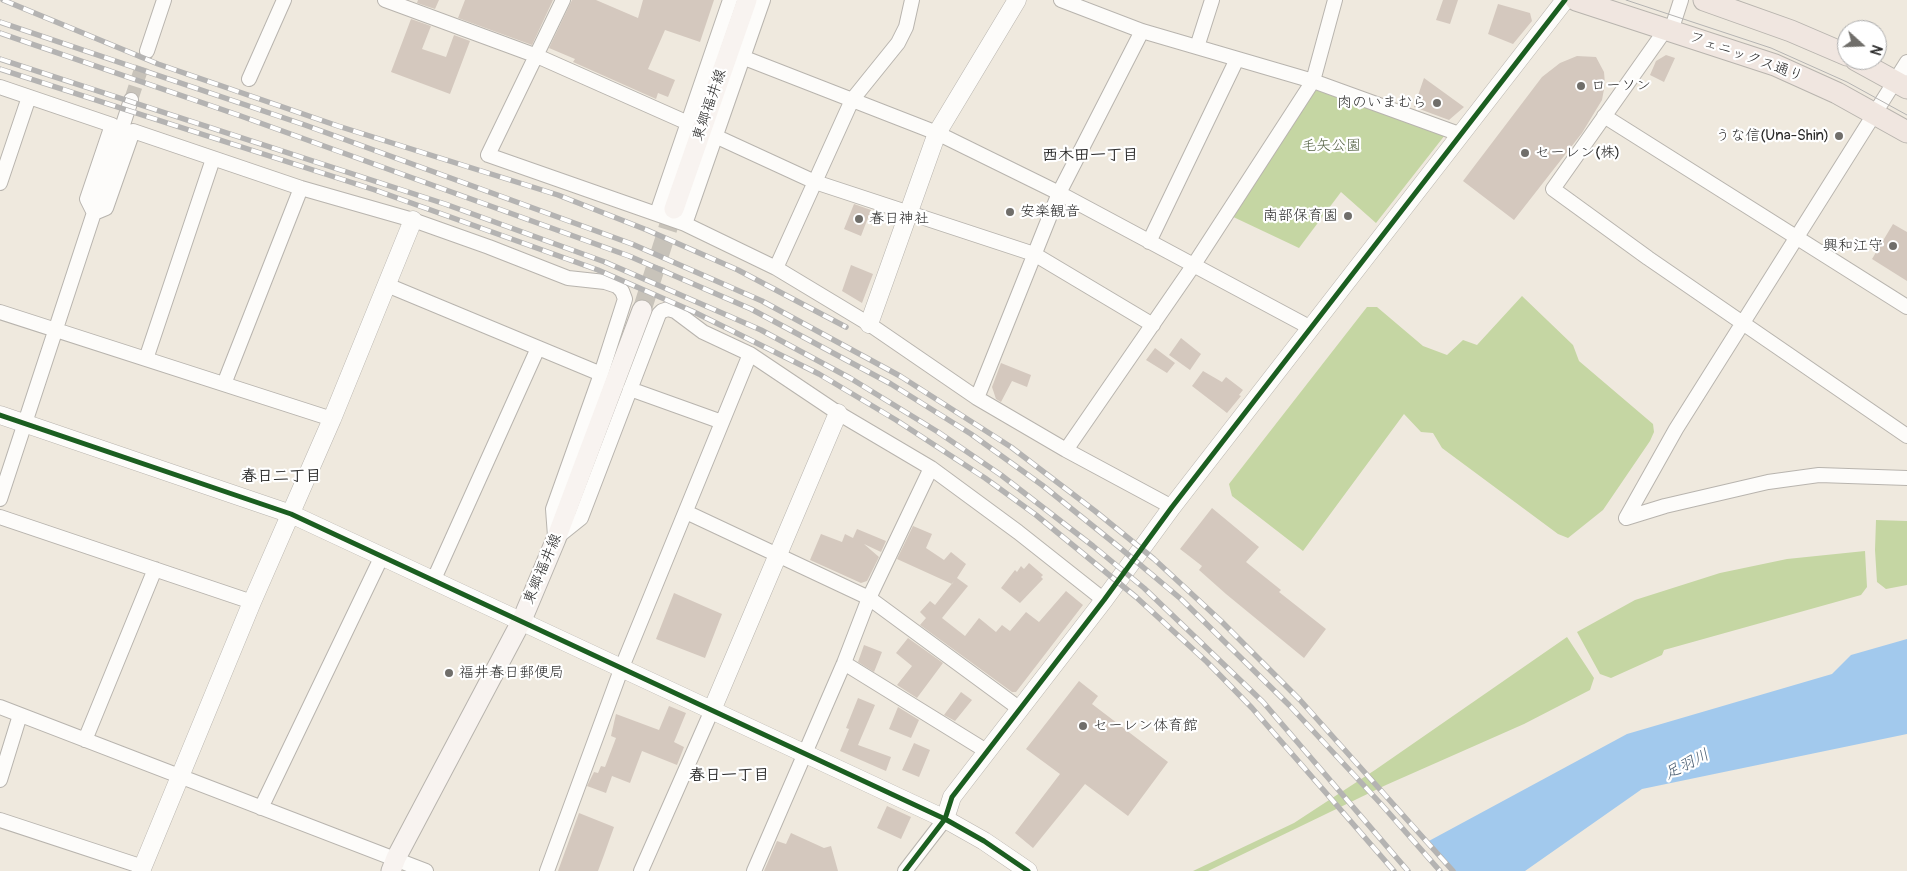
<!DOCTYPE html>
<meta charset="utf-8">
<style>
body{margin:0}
#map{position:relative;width:1907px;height:871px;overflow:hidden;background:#efe9de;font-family:Pangolin,sans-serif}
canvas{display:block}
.north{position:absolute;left:1837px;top:20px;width:50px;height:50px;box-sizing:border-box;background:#fff;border:1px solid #aaa;border-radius:50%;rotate:110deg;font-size:14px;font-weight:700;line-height:20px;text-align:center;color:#2b2b2b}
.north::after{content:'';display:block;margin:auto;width:18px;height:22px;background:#706e6a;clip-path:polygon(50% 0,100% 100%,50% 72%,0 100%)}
</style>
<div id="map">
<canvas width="1907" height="871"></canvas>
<div class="north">N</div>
</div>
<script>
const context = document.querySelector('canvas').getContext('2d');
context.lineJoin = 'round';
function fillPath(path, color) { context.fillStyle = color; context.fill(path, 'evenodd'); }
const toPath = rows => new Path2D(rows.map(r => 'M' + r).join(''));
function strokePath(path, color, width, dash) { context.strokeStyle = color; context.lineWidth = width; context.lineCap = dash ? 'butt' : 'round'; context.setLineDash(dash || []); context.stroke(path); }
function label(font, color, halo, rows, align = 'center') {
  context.font = font + ' Pangolin,"Klee One",sans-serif'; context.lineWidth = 4.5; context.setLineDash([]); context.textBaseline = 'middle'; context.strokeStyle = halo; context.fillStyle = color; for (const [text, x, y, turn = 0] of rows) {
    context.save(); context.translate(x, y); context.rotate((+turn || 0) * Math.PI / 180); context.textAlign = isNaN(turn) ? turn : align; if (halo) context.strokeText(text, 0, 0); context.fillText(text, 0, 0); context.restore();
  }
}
const green = toPath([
 [1313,89,1445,135,1376,223,1341,192,1299,248,1227,214],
 [1522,296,1573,345,1579,361,1653,424,1654,432,1650,441,1603,510,1568,538,1558,534,1442,448,1433,433,1421,432,1404,414,1303,551,1232,496,1229,484,1367,307,1377,307,1423,346,1447,355,1463,340,1477,345],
 [1876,520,1907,521,1907,585,1886,589,1877,582,1875,550],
 [1865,551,1867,587,1861,595,1664,650,1662,655,1611,678,1600,674,1577,632,1635,600,1720,573,1787,559],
 [1567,637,1594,678,1590,690,1524,724,1386,785,1208,871,1193,871,1294,823,1375,770]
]);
const water = toPath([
 [1907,639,1907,734,1642,789,1525,871,1453,871,1427,842,1627,734,1832,674,1851,655]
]);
const building = toPath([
 [418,0,439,0,435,9,417,3],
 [465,0,553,0,532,45,458,18],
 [572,0,596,0,638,18,643,0,714,0,700,42,665,30,648,69,675,80,668,97,658,93,656,99,573,62,575,59,549,48],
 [1443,0,1458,0,1450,24,1436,20],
 [1498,4,1530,13,1532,21,1513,44,1488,34],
 [411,19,431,26,422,49,446,57,454,35,470,41,450,94,391,72],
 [1666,55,1675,58,1664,82,1650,75,1656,61],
 [1577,56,1596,57,1604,72,1605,84,1602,100,1582,133,1514,220,1463,181,1542,77,1560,63],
 [1424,78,1464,107,1449,120,1414,107],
 [854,204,871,210,861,236,844,229],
 [1893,224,1907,232,1907,281,1872,259],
 [851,265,873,274,862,303,842,291],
 [1181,338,1201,354,1190,370,1169,355],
 [1155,348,1175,363,1167,373,1146,360],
 [1001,363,1031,375,1027,387,1012,381,1001,402,996,399,992,387],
 [1203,371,1222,382,1226,377,1243,390,1239,395,1241,396,1227,413,1192,386],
 [1212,508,1259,547,1246,562,1281,590,1279,592,1326,629,1304,658,1226,594,1199,570,1202,566,1180,549],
 [913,526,932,534,926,548,944,560,951,552,966,564,957,578,968,586,942,618,965,636,979,618,996,632,1002,625,1010,631,1026,612,1039,622,1066,591,1083,605,1016,692,1012,692,920,625,926,618,920,612,930,601,935,605,954,581,952,584,897,559],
 [857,529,886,541,881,552,864,544,879,557,867,581,861,583,810,560,821,534,842,542,845,534,853,538],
 [1029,563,1043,575,1041,577,1043,579,1020,603,1001,588,1015,570,1017,572,1021,566,1024,569],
 [674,593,722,614,705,658,656,639],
 [908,638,943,663,917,698,897,685,912,666,896,653],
 [864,645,882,652,874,672,858,662],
 [1079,681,1098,696,1092,704,1168,762,1128,816,1085,784,1033,848,1015,833,1060,774,1026,749],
 [961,692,972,700,955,721,944,715],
 [858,698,875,705,858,745,891,757,886,771,840,751,849,729,846,728],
 [669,706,686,713,674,742,684,747,677,765,642,751,630,783,612,776,606,793,587,786,594,772,598,773,601,766,605,767,616,738,611,736,616,714,659,730],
 [898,707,919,720,911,738,889,729],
 [914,743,930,750,919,777,902,770],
 [887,806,911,817,901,839,877,828],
 [579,813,614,827,604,855,598,871,558,871],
 [791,833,824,848,831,846,838,871,764,871,777,841,786,844]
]);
const minorTunnel = toPath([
 [131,100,147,51]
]);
const secondaryTunnel = toPath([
 [642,310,674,209]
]);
const minor = toPath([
 [385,0,537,56,688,123],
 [563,0,488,155,685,224,776,268,869,324,977,398,1066,450,1172,507],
 [1061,0,1142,31,1313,81,1462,135],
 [1666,29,1553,189,1648,258,1907,436],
 [1671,31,1681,0],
 [1197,47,1212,0],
 [147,51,164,0],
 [742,57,937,133,1059,193,1311,328],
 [249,79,284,0],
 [0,87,112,125,87,199,94,213,106,208,133,131,301,188,413,220,489,247,568,278,605,282,617,286,622,291,625,299,601,374,553,509,555,536],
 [1604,116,1907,307],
 [715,136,815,182,1034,254,1153,325],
 [0,183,29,97],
 [657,213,730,0],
 [685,224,763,0],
 [1149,242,1237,59],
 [776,268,852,100,898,43,906,27,912,0],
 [387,285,601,374],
 [0,312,332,419],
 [146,359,213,159],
 [224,384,301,188],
 [630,389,722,422],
 [977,398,1059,193,1142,31],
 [1066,450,1193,266,1313,81,1335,0],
 [0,499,131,100],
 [686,512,869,598,1020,709],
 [0,517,252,602],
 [1626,518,1676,429,1907,62],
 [1626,518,1665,506,1768,482,1819,475,1907,478],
 [556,538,581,518,659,314,662,311,668,309,675,311,703,332,750,354,838,413,931,468,1018,532,1104,600],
 [434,579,538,348],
 [844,663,988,752],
 [0,707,426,871],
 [85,740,155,569],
 [0,780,20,715],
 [261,808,382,556],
 [0,820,143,867],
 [547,871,622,667,750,354],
 [641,871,712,710],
 [754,871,844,663,869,598,931,468],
 [905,871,945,819]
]);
const tertiary = toPath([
 [869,324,937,133,1017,0],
 [0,415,291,514,945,819,984,841,1028,871],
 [712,710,838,413],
 [945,819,952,797,1104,600,1172,507,1565,0],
 [141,871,252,602,332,419,413,220]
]);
const secondary = toPath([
 [674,209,747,0],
 [391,871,396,858,522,620,556,539,642,310]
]);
const primary = toPath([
 [1576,0,1775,65,1837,93,1907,132],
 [1704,0,1791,31,1847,55],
 [1856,60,1907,88]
]);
const tram = toPath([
 [1626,0,1771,48,1847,82,1907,115]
]);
const rail = toPath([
 [3,0,158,64,338,126,558,195,647,230,738,270,846,327],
 [0,22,305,125,632,244,762,301,900,376,1011,447,1095,511,1154,559,1221,621,1300,700,1453,871],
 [0,33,238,115,629,256,751,309,891,384,971,434,1042,485,1119,547,1181,599,1289,705,1381,804,1440,871],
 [0,59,445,204,605,262,761,330,850,378,938,432,1001,475,1093,546,1144,588,1263,702,1408,871],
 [0,69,375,190,598,270,692,311,819,374,896,420,985,478,1036,515,1136,597,1207,662,1252,708,1394,871]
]);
const cycleway = toPath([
 [0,415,291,514,945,819,984,841,1028,871],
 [905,871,945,819,952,797,1104,600,1172,507,1565,0]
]);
const markers = [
 [1581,86,5,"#706e6a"],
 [1437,103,5,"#706e6a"],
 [1839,136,5,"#706e6a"],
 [1525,153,5,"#706e6a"],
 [1010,212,5,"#706e6a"],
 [1348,216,5,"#706e6a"],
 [859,219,5,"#706e6a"],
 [1893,246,5,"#706e6a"],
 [449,673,5,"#706e6a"],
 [1083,726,5,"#706e6a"]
];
const streetNames = [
 ["フェニックス通り",1746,57,20],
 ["東郷福井線",710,105,-71],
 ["東郷福井線",543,569,-67]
];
const poiNames = [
 ["ローソン",1591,86],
 ["肉のいまむら",1427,103,"right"],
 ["うな信(Una-Shin)",1829,136,"right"],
 ["セーレン(株)",1535,153],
 ["安楽観音",1020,212],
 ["南部保育園",1338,216,"right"],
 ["春日神社",869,219],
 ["興和江守",1883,246,"right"],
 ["福井春日郵便局",459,673],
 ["セーレン体育館",1093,726]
];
const parkNames = [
 ["毛矢公園",1331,146]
];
const neighbourhoodNames = [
 ["西木田一丁目",1090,156],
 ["春日二丁目",281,477],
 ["春日一丁目",729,776]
];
const waterNames = [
 ["足羽川",1687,765,-27]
];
fillPath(green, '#c5d6a3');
fillPath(water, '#a2c9ed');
fillPath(building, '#d4c8be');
strokePath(minorTunnel, '#c8c3ba', 14, [14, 7]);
strokePath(secondaryTunnel, '#c8c3ba', 19, [19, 9]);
strokePath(minor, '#b8b4ae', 16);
strokePath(tertiary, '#b8b4ae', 19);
strokePath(secondary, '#b8b4ae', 21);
strokePath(primary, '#b8b4ae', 23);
strokePath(minor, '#fdfcfa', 14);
strokePath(tertiary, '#fdfcfa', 18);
strokePath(secondary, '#f8f3f0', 19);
strokePath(primary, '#f0e6e0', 21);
strokePath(tram, '#b4b3b2', 1);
strokePath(rail, '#b4b3b2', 5.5);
strokePath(rail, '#fff', 4, [11]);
strokePath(cycleway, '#1b5e20', 5);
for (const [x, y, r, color] of markers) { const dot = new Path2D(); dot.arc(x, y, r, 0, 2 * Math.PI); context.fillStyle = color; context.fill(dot); strokePath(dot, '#fff', 2); }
label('15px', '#2b2b2b', '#fff', streetNames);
label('15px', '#2b2b2b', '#fff', poiNames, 'left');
label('15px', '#556244', '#fff', parkNames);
label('bold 16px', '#2b2b2b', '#fff', neighbourhoodNames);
label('italic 16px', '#495d71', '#fff', waterNames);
</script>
